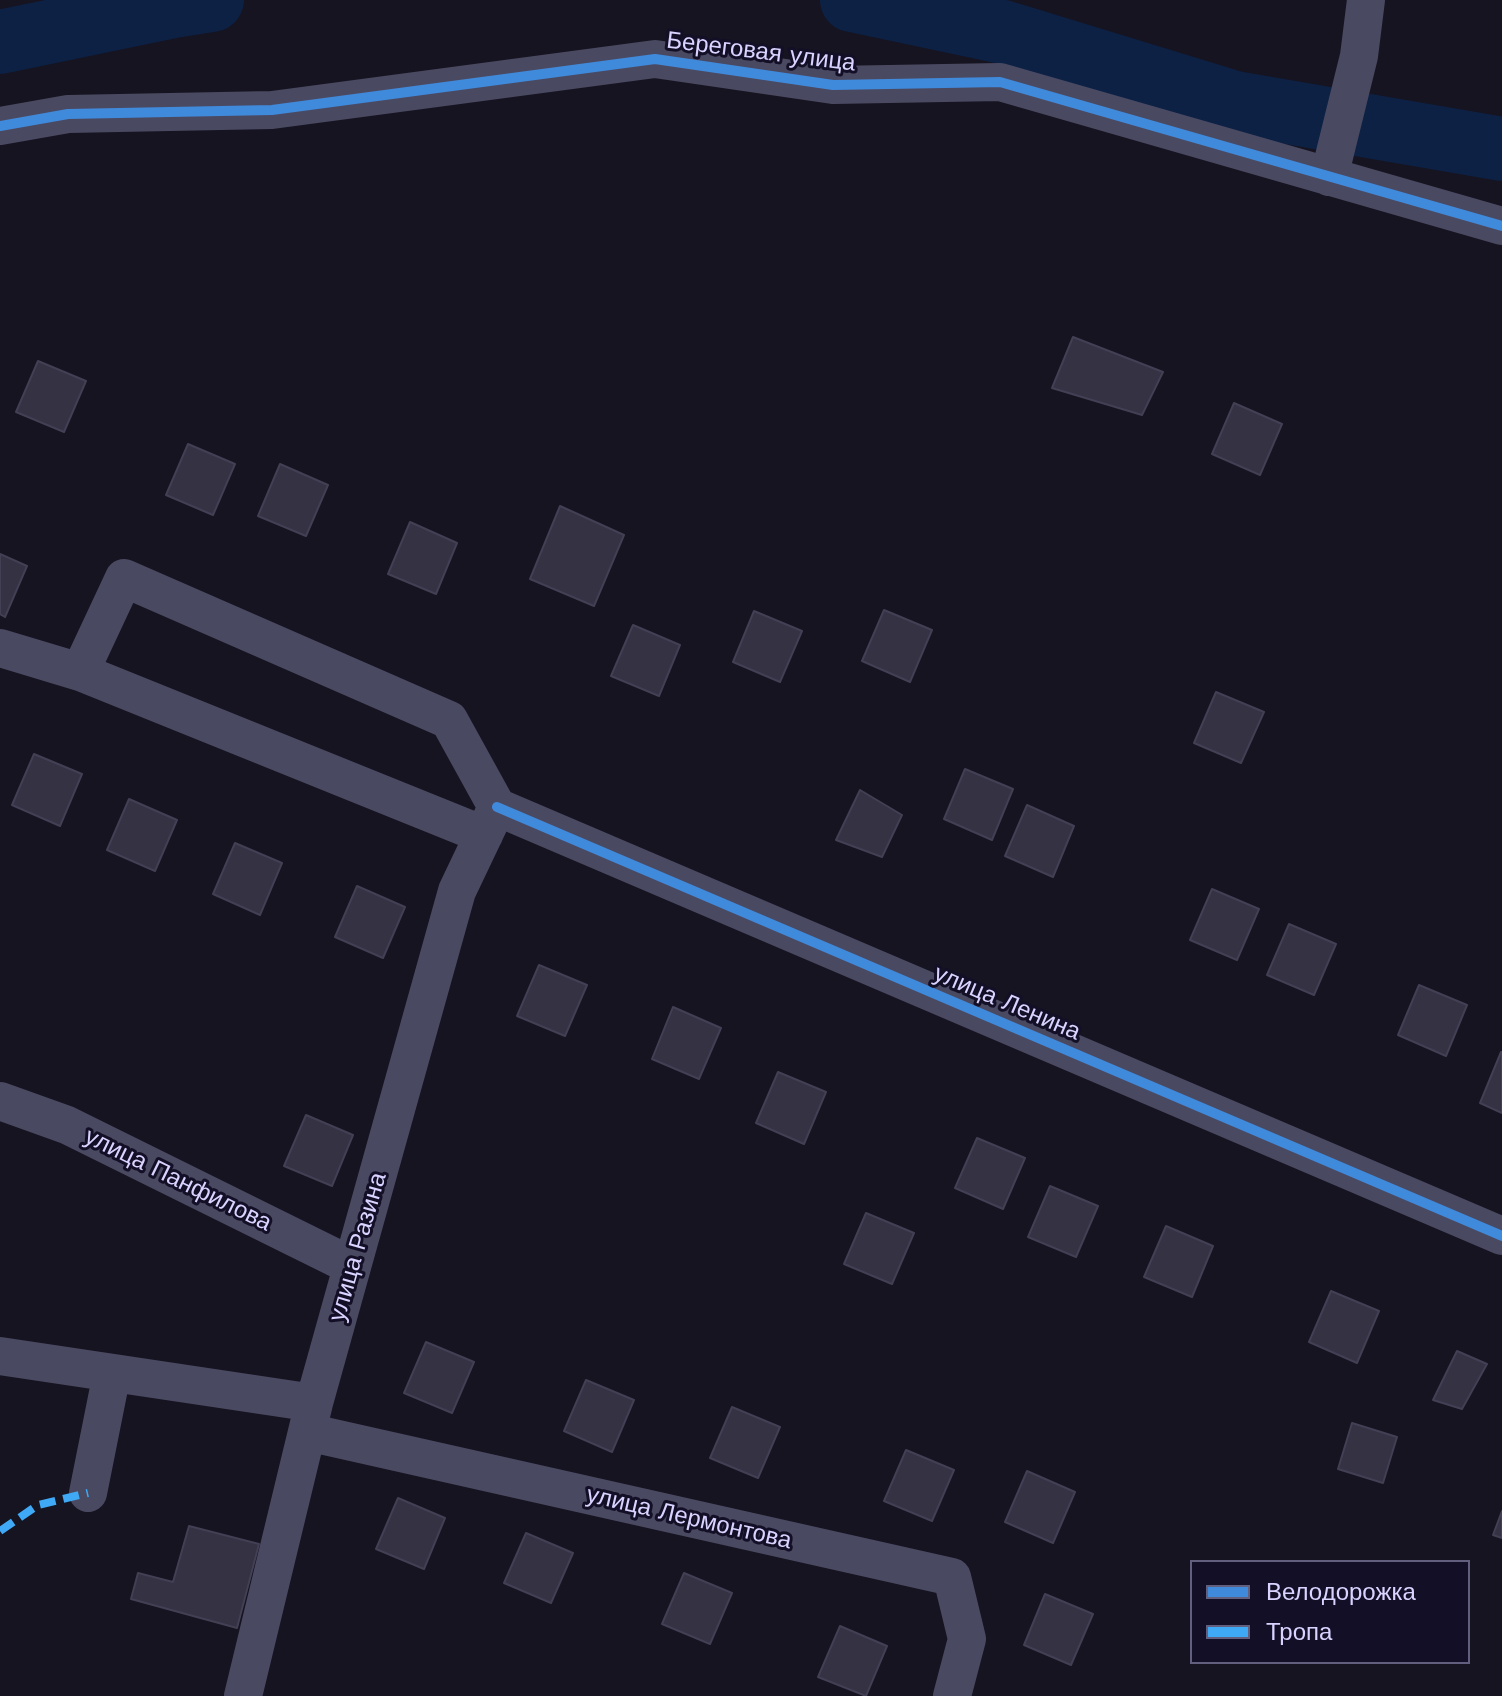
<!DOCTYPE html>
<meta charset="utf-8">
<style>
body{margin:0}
#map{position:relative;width:1502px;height:1696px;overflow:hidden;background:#161421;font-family:"Work Sans",sans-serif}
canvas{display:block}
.legend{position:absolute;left:1190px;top:1560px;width:280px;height:104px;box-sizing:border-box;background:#130f26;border:2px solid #625e7d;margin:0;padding:10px 14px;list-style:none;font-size:24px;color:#d9d4ff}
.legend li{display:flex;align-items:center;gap:16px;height:40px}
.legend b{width:40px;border:2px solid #625e7d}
</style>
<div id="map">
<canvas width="1502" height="1696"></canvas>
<ul class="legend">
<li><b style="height:10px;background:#408adc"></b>Велодорожка</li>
<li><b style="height:10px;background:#3fa9f5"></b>Тропа</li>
</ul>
</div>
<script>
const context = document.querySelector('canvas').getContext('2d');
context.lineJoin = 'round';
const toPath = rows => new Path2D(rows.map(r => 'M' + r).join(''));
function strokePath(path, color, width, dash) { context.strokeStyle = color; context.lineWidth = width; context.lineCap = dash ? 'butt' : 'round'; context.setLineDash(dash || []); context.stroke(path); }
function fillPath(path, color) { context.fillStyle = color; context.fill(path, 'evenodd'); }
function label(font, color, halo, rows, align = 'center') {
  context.font = font + ' "Work Sans",sans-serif'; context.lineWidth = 6; context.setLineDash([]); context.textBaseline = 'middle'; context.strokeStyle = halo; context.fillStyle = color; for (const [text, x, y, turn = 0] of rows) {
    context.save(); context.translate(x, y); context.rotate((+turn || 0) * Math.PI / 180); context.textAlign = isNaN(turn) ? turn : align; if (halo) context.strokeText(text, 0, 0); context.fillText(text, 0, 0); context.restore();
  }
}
const river = toPath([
 [852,0,1003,32,1235,103,1502,149],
 [0,42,174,6,212,0]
]);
const building = toPath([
 [1073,337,1163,372,1142,415,1052,388,1073,337],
 [38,361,86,381,64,432,16,412,38,361],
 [1234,403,1282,424,1260,475,1212,454,1234,403],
 [188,444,235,464,213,515,166,495,188,444],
 [280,464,328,485,306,536,258,516,280,464],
 [560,506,624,535,594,606,530,579,560,506],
 [410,522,457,543,436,594,388,574,410,522],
 [0,554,27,566,5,617,0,614,0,554],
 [884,610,932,630,910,682,862,661,884,610],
 [754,611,802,631,780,682,733,662,754,611],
 [633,625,680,645,659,696,611,676,633,625],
 [1216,692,1264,712,1241,763,1194,743,1216,692],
 [34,754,82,774,60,826,12,805,34,754],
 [965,769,1013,789,992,840,944,819,965,769],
 [860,790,902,815,882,857,836,840,860,790],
 [129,799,177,820,155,871,107,850,129,799],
 [1027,805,1074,826,1053,877,1005,856,1027,805],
 [235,843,282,863,260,915,213,894,235,843],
 [357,886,405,907,383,958,335,937,357,886],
 [1212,889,1259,909,1237,960,1190,940,1212,889],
 [1289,924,1336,944,1314,995,1267,975,1289,924],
 [539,965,587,985,565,1036,517,1016,539,965],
 [1419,985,1467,1005,1446,1056,1398,1035,1419,985],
 [673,1007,721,1028,699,1079,652,1059,673,1007],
 [1501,1052,1502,1052,1502,1113,1480,1103,1501,1052],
 [778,1072,826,1092,804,1144,756,1123,778,1072],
 [306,1115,353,1135,332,1186,284,1166,306,1115],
 [977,1138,1025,1158,1003,1209,955,1188,977,1138],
 [1050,1186,1098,1206,1076,1257,1028,1237,1050,1186],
 [866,1213,914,1233,892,1284,844,1264,866,1213],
 [1166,1226,1213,1246,1192,1297,1144,1277,1166,1226],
 [1331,1291,1379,1311,1357,1363,1309,1342,1331,1291],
 [426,1342,474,1362,452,1413,404,1393,426,1342],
 [1457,1351,1487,1364,1462,1409,1433,1400,1457,1351],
 [586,1380,634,1400,612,1452,564,1431,586,1380],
 [732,1407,780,1427,758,1478,710,1458,732,1407],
 [1352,1423,1397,1437,1383,1483,1338,1469,1352,1423],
 [906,1450,954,1470,932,1521,884,1501,906,1450],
 [1027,1471,1075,1492,1053,1543,1005,1522,1027,1471],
 [398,1498,445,1518,424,1569,376,1549,398,1498],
 [1502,1511,1502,1538,1493,1535,1502,1511],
 [189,1526,259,1544,237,1628,131,1599,138,1573,173,1582,189,1526],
 [526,1533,573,1553,551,1603,504,1583,526,1533],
 [684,1573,732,1593,710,1644,662,1624,684,1573],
 [1045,1594,1093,1614,1071,1665,1024,1645,1045,1594],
 [840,1626,887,1646,866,1696,818,1677,840,1626]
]);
const minor = toPath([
 [0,126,68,114,272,110,655,59,833,85,1000,82,1502,226],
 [1329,177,1359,56,1366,0],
 [0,648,80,672,484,835],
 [80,672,124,578,449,720,497,807],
 [497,807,1502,1236],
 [0,1101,67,1125,352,1266],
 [0,1356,314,1403],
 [307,1432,952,1577,967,1639,952,1696],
 [88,1493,112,1373],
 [243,1696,314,1403,457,891,497,807]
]);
const quiet = toPath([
 [0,1531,38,1505,88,1493]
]);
const cycleway = toPath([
 [0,126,68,114,272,110,655,59,833,85,1000,82,1502,226],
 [497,807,1502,1236]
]);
const streetNames = [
 ["Береговая улица",761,52,7],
 ["улица Ленина",1007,1003,23],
 ["улица Панфилова",178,1180,26],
 ["улица Разина",358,1247,-74],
 ["улица Лермонтова",689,1518,13]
];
strokePath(river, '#0d2144', 64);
fillPath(building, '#343243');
strokePath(building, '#433f54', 2);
strokePath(minor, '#4a4962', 38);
strokePath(quiet, '#3fa9f5', 8, [16, 8]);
strokePath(cycleway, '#408adc', 10);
label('24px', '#d9d4ff', '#130f26', streetNames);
</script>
